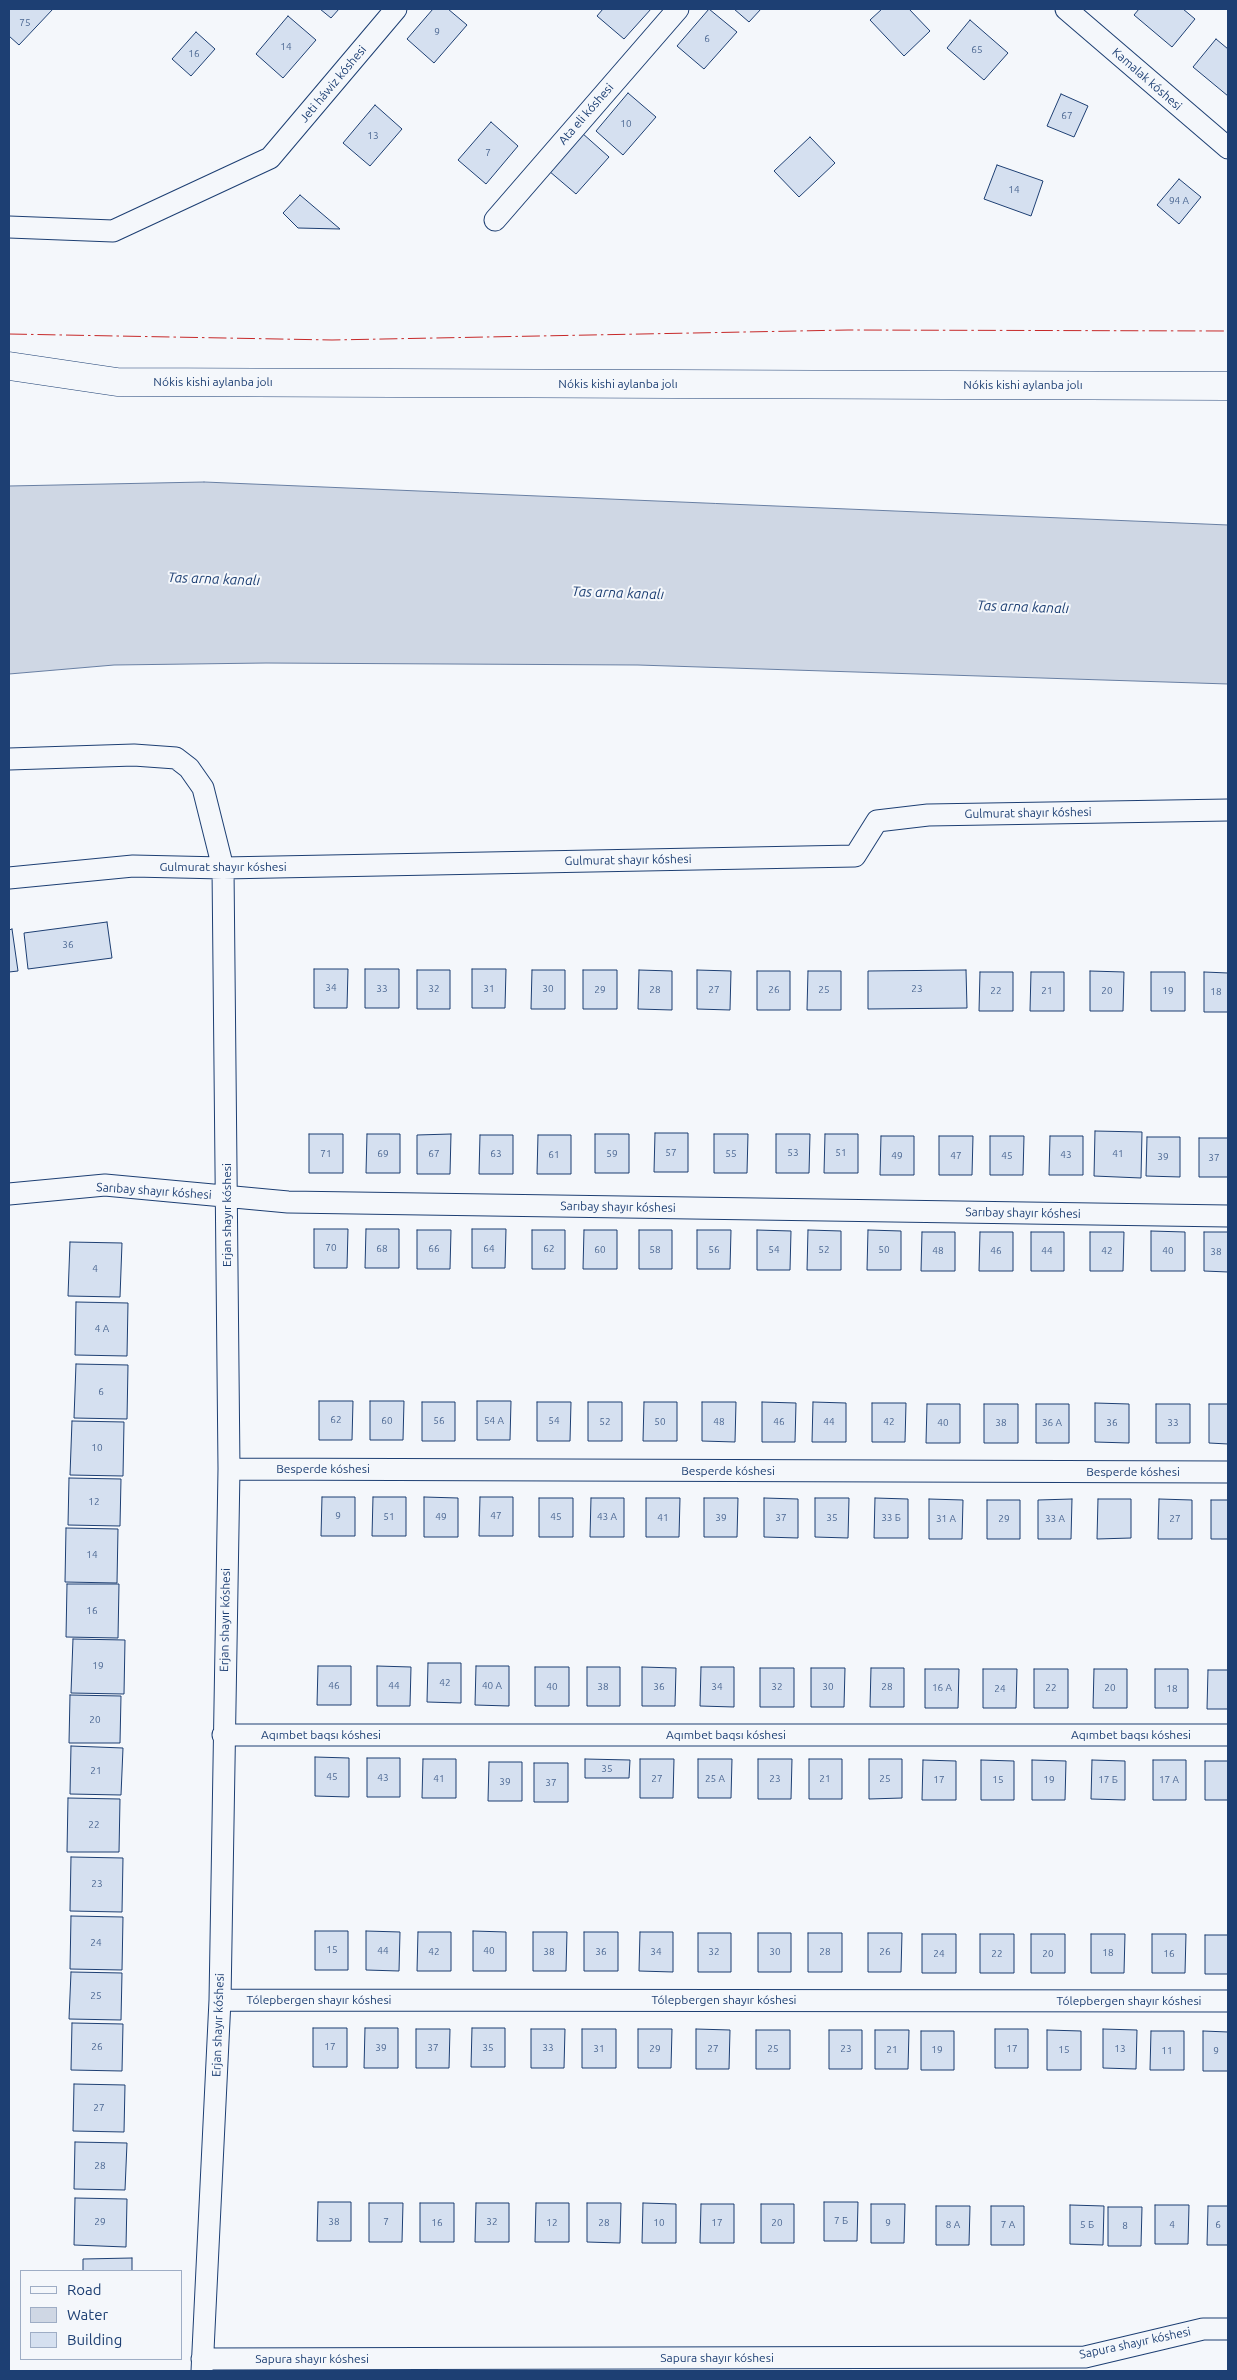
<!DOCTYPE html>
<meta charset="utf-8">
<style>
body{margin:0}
#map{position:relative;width:1237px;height:2380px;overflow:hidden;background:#f4f7fb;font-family:Ubuntu,sans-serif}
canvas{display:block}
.frame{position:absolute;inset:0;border:10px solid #1d3f73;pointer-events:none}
.legend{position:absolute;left:20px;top:2270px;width:162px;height:90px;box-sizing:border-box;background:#f4f7fb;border:1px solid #9eadc5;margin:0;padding:6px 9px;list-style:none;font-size:15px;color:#1d3f73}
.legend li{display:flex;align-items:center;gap:10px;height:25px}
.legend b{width:25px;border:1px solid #9eadc5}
</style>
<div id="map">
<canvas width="1237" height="2380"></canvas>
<div class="frame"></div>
<ul class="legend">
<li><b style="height:6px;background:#f4f7fb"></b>Road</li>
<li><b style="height:14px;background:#cfd7e4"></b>Water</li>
<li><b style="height:14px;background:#d5e0f0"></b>Building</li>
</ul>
</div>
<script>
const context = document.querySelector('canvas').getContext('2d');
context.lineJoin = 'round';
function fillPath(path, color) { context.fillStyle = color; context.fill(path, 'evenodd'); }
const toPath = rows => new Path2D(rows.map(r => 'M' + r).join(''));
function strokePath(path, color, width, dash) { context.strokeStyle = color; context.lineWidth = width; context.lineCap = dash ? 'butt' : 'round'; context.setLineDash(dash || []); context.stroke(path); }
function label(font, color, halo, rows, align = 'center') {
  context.font = font + ' Ubuntu,sans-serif'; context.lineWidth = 4; context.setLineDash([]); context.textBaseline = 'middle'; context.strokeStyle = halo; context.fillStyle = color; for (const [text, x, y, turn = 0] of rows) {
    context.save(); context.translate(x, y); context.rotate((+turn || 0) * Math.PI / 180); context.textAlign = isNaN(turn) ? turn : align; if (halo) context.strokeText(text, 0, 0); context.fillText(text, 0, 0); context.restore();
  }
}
const water = toPath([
 [204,482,1228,525,1228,684,638,665,266,663,114,665,9,674,9,486,204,482]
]);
const building = toPath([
 [9,9,53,9,19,45,9,36,9,9],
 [320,9,339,9,331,18,320,9],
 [433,9,448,9,467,25,434,63,407,39,433,9],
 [603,9,651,9,624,39,597,16,603,9],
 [709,9,737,32,704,69,677,46,709,9],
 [734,9,761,9,749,22,734,9],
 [882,9,909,9,930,31,904,56,870,20,882,9],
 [1139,9,1183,9,1195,19,1172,47,1134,15,1139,9],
 [288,16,316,40,283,78,256,54,288,16],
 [970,20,1008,53,984,80,947,48,970,20],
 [196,32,215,49,191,76,172,59,196,32],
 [1216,39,1228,49,1228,96,1193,67,1216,39],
 [628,93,656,117,623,155,596,131,628,93],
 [1061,94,1088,106,1074,137,1047,126,1061,94],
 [375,105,402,129,370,166,343,143,375,105],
 [491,122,518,146,486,184,458,160,491,122],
 [582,133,609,157,576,194,549,171,582,133],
 [810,137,835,163,799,197,774,171,810,137],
 [997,165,1043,181,1031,216,984,199,997,165],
 [1179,179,1201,197,1179,224,1157,205,1179,179],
 [300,195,340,229,298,228,283,213,300,195],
 [107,922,112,958,28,969,24,933,107,922],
 [12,929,18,971,9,972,9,930,12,929],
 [314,969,348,969,347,1008,314,1008,314,969],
 [365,969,399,969,399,1008,365,1008,365,969],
 [472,969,506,969,505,1008,472,1008,472,969],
 [417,970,450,970,450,1009,417,1009,417,970],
 [532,970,565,970,565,1009,531,1009,532,970],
 [583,970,617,970,617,1009,583,1009,583,970],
 [639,970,672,971,672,1010,638,1009,639,970],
 [697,970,731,971,730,1010,697,1009,697,970],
 [966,970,967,1008,868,1009,868,971,966,970],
 [757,971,790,971,790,1010,757,1010,757,971],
 [808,971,841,971,841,1010,807,1010,808,971],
 [1090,971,1124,972,1123,1011,1090,1011,1090,971],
 [980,972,1013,972,1013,1011,979,1011,980,972],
 [1031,972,1064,972,1064,1011,1030,1011,1031,972],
 [1151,972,1185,972,1185,1011,1151,1011,1151,972],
 [1204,972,1228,973,1228,1012,1204,1012,1204,972],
 [1095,1131,1142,1132,1141,1178,1094,1176,1095,1131],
 [655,1133,688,1133,688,1172,654,1172,655,1133],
 [309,1134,343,1134,343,1173,309,1173,309,1134],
 [367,1134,400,1134,400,1173,366,1173,367,1134],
 [451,1134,450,1174,417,1174,417,1135,451,1134],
 [595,1134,629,1134,629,1173,595,1173,595,1134],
 [714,1134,748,1134,747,1173,714,1173,714,1134],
 [776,1134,810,1134,809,1173,776,1173,776,1134],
 [825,1134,858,1134,858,1173,824,1173,825,1134],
 [480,1135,513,1135,513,1174,479,1174,480,1135],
 [538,1135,571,1135,571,1174,537,1174,538,1135],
 [881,1136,914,1136,914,1175,880,1175,881,1136],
 [939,1136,973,1136,972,1175,939,1175,939,1136],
 [990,1136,1024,1136,1023,1175,990,1175,990,1136],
 [1050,1136,1083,1136,1083,1175,1049,1175,1050,1136],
 [1147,1137,1180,1137,1180,1177,1146,1176,1147,1137],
 [1199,1138,1228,1138,1228,1177,1199,1177,1199,1138],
 [314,1229,348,1229,347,1268,314,1268,314,1229],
 [366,1229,399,1229,399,1268,365,1268,366,1229],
 [472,1229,506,1229,505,1268,472,1268,472,1229],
 [417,1230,451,1230,450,1269,417,1269,417,1230],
 [532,1230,565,1230,565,1269,532,1269,532,1230],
 [584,1230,617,1230,617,1269,583,1269,584,1230],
 [639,1230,672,1230,672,1269,639,1269,639,1230],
 [697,1230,731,1230,730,1269,697,1269,697,1230],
 [757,1230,791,1231,790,1270,757,1270,757,1230],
 [808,1230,841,1231,841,1270,807,1270,808,1230],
 [868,1230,901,1231,901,1270,867,1270,868,1230],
 [1151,1231,1185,1232,1185,1271,1151,1271,1151,1231],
 [922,1232,955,1232,955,1271,921,1271,922,1232],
 [980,1232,1013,1232,1013,1271,979,1271,980,1232],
 [1031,1232,1064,1232,1064,1271,1031,1271,1031,1232],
 [1090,1232,1124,1232,1123,1271,1090,1271,1090,1232],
 [1204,1232,1228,1232,1228,1272,1204,1271,1204,1232],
 [70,1242,122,1243,120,1297,68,1296,70,1242],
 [76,1302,128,1303,127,1356,75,1355,76,1302],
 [76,1364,128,1365,127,1419,74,1418,76,1364],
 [319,1401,353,1401,352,1440,319,1440,319,1401],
 [370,1401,404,1401,403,1440,370,1440,370,1401],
 [477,1401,511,1401,510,1440,477,1440,477,1401],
 [422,1402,455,1402,455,1441,422,1441,422,1402],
 [537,1402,571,1402,570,1441,537,1441,537,1402],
 [588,1402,622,1402,622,1441,588,1441,588,1402],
 [644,1402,677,1402,677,1441,643,1441,644,1402],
 [702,1402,736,1402,735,1442,702,1441,702,1402],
 [762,1402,796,1403,795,1442,762,1442,762,1402],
 [813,1402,846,1403,846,1442,812,1442,813,1402],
 [872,1403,906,1403,905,1442,872,1442,872,1403],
 [1095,1403,1129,1404,1129,1443,1095,1442,1095,1403],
 [927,1404,960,1404,960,1443,926,1443,927,1404],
 [984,1404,1018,1404,1018,1443,984,1443,984,1404],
 [1036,1404,1069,1404,1069,1443,1036,1443,1036,1404],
 [1156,1404,1190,1404,1190,1443,1156,1443,1156,1404],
 [1209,1404,1228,1404,1228,1444,1209,1443,1209,1404],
 [72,1421,124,1422,123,1476,70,1475,72,1421],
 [69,1478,121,1479,120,1526,68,1525,69,1478],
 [322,1497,355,1497,355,1536,321,1536,322,1497],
 [373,1497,406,1497,406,1536,372,1536,373,1497],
 [424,1497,458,1498,458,1537,424,1537,424,1497],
 [480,1497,513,1497,513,1536,479,1536,480,1497],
 [539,1498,573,1498,573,1537,539,1537,539,1498],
 [591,1498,624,1498,624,1537,590,1537,591,1498],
 [646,1498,680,1498,679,1537,646,1537,646,1498],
 [704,1498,738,1498,737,1537,704,1537,704,1498],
 [764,1498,798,1499,798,1538,764,1537,764,1498],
 [815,1498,849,1498,848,1538,815,1537,815,1498],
 [875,1498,908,1499,908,1538,874,1538,875,1498],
 [929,1499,963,1500,962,1539,929,1539,929,1499],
 [1072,1499,1071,1539,1038,1539,1038,1500,1072,1499],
 [1098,1499,1131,1499,1131,1538,1097,1539,1098,1499],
 [1159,1499,1192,1500,1192,1539,1158,1539,1159,1499],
 [987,1500,1020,1500,1020,1539,987,1539,987,1500],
 [1211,1500,1228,1500,1228,1539,1211,1539,1211,1500],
 [66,1528,118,1529,117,1583,65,1582,66,1528],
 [67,1584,119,1584,118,1638,66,1637,67,1584],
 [73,1639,125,1640,124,1694,71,1693,73,1639],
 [428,1663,461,1663,461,1703,427,1702,428,1663],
 [318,1666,351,1666,351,1705,317,1705,318,1666],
 [377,1666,411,1667,410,1706,377,1706,377,1666],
 [476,1666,509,1666,509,1706,475,1705,476,1666],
 [535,1667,569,1667,569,1706,535,1706,535,1667],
 [587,1667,620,1667,620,1706,587,1706,587,1667],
 [642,1667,676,1668,675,1706,642,1706,642,1667],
 [701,1667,734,1667,734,1707,700,1706,701,1667],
 [760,1668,794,1668,794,1707,760,1707,760,1668],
 [811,1668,845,1668,844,1707,811,1707,811,1668],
 [871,1668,904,1668,904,1707,870,1707,871,1668],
 [925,1669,959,1669,958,1708,925,1708,925,1669],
 [983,1669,1017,1669,1016,1708,983,1708,983,1669],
 [1034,1669,1068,1669,1068,1708,1034,1708,1034,1669],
 [1094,1669,1127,1669,1127,1708,1093,1708,1094,1669],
 [1155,1669,1188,1669,1188,1708,1155,1708,1155,1669],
 [1208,1670,1228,1670,1228,1709,1207,1709,1208,1670],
 [70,1695,121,1696,120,1743,69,1743,70,1695],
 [71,1746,123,1748,121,1795,70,1794,71,1746],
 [315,1757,349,1758,349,1797,315,1796,315,1757],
 [367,1758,400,1758,400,1797,367,1797,367,1758],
 [423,1759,456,1759,456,1798,422,1798,423,1759],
 [585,1759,630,1760,629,1778,585,1778,585,1759],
 [640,1759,674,1759,673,1798,640,1798,640,1759],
 [698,1759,732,1759,731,1798,698,1798,698,1759],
 [758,1759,792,1759,791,1799,758,1799,758,1759],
 [809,1759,842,1759,842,1799,809,1799,809,1759],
 [869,1759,902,1759,902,1798,869,1799,869,1759],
 [923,1760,956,1761,956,1800,922,1800,923,1760],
 [981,1760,1014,1761,1014,1800,981,1800,981,1760],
 [1032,1760,1066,1761,1065,1800,1032,1800,1032,1760],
 [1092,1760,1125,1761,1125,1800,1091,1799,1092,1760],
 [1153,1760,1186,1760,1186,1800,1153,1800,1153,1760],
 [1205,1761,1228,1761,1228,1800,1205,1800,1205,1761],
 [489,1762,522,1762,522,1801,488,1801,489,1762],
 [534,1763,568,1763,568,1802,534,1802,534,1763],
 [68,1798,120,1799,119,1852,67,1852,68,1798],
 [71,1857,123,1858,122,1912,70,1911,71,1857],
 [71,1916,123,1917,122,1970,70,1969,71,1916],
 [315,1931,348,1931,348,1970,315,1970,315,1931],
 [366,1931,400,1932,399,1971,366,1970,366,1931],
 [473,1931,506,1932,506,1971,473,1971,473,1931],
 [418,1932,451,1932,451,1971,417,1971,418,1932],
 [533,1932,567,1932,566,1971,533,1971,533,1932],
 [584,1932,618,1932,618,1971,584,1971,584,1932],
 [640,1932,673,1932,673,1972,639,1971,640,1932],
 [698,1933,731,1933,731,1972,698,1972,698,1933],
 [758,1933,791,1933,791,1972,758,1972,758,1933],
 [808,1933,842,1933,842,1972,808,1972,808,1933],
 [868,1933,902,1933,901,1972,868,1972,868,1933],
 [922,1934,956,1934,956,1973,922,1973,922,1934],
 [980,1934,1014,1934,1014,1973,980,1973,980,1934],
 [1031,1934,1065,1934,1065,1973,1031,1973,1031,1934],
 [1091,1934,1125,1934,1124,1973,1091,1973,1091,1934],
 [1152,1934,1186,1934,1185,1973,1152,1973,1152,1934],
 [1205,1935,1228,1935,1228,1974,1205,1974,1205,1935],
 [71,1972,122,1973,121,2020,69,2019,71,1972],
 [72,2023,123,2024,122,2071,71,2070,72,2023],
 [313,2028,347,2028,347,2067,313,2067,313,2028],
 [365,2028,398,2028,398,2068,364,2068,365,2028],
 [472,2028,505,2028,505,2067,471,2067,472,2028],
 [416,2029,450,2029,449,2068,416,2068,416,2029],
 [531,2029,565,2029,564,2068,531,2068,531,2029],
 [582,2029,616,2029,616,2068,582,2068,582,2029],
 [638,2029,672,2029,671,2068,638,2068,638,2029],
 [696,2029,730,2030,729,2069,696,2069,696,2029],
 [995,2029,1028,2029,1028,2068,995,2068,995,2029],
 [1103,2029,1137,2030,1136,2069,1103,2068,1103,2029],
 [756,2030,790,2030,790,2069,756,2069,756,2030],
 [829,2030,862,2030,862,2069,829,2069,829,2030],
 [875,2030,909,2030,908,2069,875,2069,875,2030],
 [1047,2030,1081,2031,1081,2070,1047,2070,1047,2030],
 [921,2031,954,2031,954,2070,921,2070,921,2031],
 [1151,2031,1184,2031,1184,2070,1150,2070,1151,2031],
 [1203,2031,1228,2032,1228,2071,1203,2071,1203,2031],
 [74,2084,125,2085,124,2132,73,2131,74,2084],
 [75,2142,127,2143,125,2190,74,2189,75,2142],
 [75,2198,127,2199,126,2247,74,2245,75,2198],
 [318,2202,351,2202,351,2241,317,2241,318,2202],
 [824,2202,858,2202,857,2241,824,2241,824,2202],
 [369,2203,403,2203,402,2242,369,2242,369,2203],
 [420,2203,454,2203,454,2242,420,2242,420,2203],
 [476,2203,509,2203,509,2242,475,2242,476,2203],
 [536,2203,569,2203,569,2242,535,2242,536,2203],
 [587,2203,621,2203,620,2243,587,2242,587,2203],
 [643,2203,676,2204,676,2243,642,2243,643,2203],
 [701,2204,734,2204,734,2243,700,2243,701,2204],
 [761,2204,794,2204,794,2243,761,2243,761,2204],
 [871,2204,905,2204,904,2243,871,2243,871,2204],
 [1070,2205,1104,2206,1103,2245,1070,2244,1070,2205],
 [1155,2205,1189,2205,1188,2244,1155,2244,1155,2205],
 [936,2206,970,2206,969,2245,936,2245,936,2206],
 [991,2206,1024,2206,1024,2245,991,2245,991,2206],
 [1208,2206,1228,2206,1228,2245,1207,2245,1208,2206],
 [1108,2207,1142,2207,1141,2246,1108,2246,1108,2207],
 [132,2258,132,2271,83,2271,83,2259,132,2258]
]);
const street = toPath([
 [1066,9,1228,148],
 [495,220,678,9],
 [9,227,113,231,270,158,396,9],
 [9,759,134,755,176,758,189,768,203,788,223,868,229,1469,220,2000,202,2371],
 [9,878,133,866,223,868,855,856,877,821,928,815,1228,810],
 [9,1194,105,1185,288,1202,1228,1216],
 [229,1469,1228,1472],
 [223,1735,1228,1735],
 [220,2000,1228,2001],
 [202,2359,1085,2357,1203,2329,1228,2329]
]);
const secondary = toPath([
 [9,366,117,382,1228,386]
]);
const power = toPath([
 [9,334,332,340,848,330,1228,331]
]);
const numberNames = [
 ["75",25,23],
 ["9",437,32],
 ["6",707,39],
 ["14",286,47],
 ["65",977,50],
 ["16",194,54],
 ["67",1067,116],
 ["10",626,124],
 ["13",373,136],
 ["7",488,153],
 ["14",1014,190],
 ["94 А",1179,201],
 ["36",68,945],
 ["34",331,988],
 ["33",382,989],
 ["32",434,989],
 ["31",489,989],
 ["30",548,989],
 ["23",917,989],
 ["29",600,990],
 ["28",655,990],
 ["27",714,990],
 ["26",774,990],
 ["25",824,990],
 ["22",996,991],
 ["21",1047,991],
 ["20",1107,991],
 ["19",1168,991],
 ["18",1216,992],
 ["57",671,1153],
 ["53",793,1153],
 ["51",841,1153],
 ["71",326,1154],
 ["69",383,1154],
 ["67",434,1154],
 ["63",496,1154],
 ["59",612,1154],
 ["55",731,1154],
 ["41",1118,1154],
 ["61",554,1155],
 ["43",1066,1155],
 ["49",897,1156],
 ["47",956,1156],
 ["45",1007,1156],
 ["39",1163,1157],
 ["37",1214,1158],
 ["70",331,1248],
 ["68",382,1249],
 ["66",434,1249],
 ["64",489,1249],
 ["62",549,1249],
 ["60",600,1250],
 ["58",655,1250],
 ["56",714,1250],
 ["54",774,1250],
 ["52",824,1250],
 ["50",884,1250],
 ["48",938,1251],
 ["46",996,1251],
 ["44",1047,1251],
 ["42",1107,1251],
 ["40",1168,1251],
 ["38",1216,1252],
 ["4",95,1269],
 ["4 А",102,1329],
 ["6",101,1392],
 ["62",336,1420],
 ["60",387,1421],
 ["56",439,1421],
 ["54 А",494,1421],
 ["54",554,1421],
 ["52",605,1422],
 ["50",660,1422],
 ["48",719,1422],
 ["46",779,1422],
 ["44",829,1422],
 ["42",889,1422],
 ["40",943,1423],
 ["38",1001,1423],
 ["36 А",1052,1423],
 ["36",1112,1423],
 ["33",1173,1423],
 ["10",97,1448],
 ["12",94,1502],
 ["9",338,1516],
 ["47",496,1516],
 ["51",389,1517],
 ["49",441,1517],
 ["45",556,1517],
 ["43 А",607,1517],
 ["41",663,1518],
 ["39",721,1518],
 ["37",781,1518],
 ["35",832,1518],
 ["33 Б",891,1518],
 ["31 А",946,1519],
 ["29",1004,1519],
 ["33 А",1055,1519],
 ["27",1175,1519],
 ["14",92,1555],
 ["16",92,1611],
 ["19",98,1666],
 ["42",445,1683],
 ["46",334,1686],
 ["44",394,1686],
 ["40 А",492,1686],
 ["40",552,1687],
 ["38",603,1687],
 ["36",659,1687],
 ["34",717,1687],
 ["32",777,1687],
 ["30",828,1687],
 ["28",887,1687],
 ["16 А",942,1688],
 ["22",1051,1688],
 ["20",1110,1688],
 ["24",1000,1689],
 ["18",1172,1689],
 ["20",95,1720],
 ["35",607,1769],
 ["21",96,1771],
 ["45",332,1777],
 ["43",383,1778],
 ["41",439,1779],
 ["27",657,1779],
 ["25 А",715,1779],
 ["23",775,1779],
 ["21",825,1779],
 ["25",885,1779],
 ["17",939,1780],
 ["15",998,1780],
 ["19",1049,1780],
 ["17 Б",1108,1780],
 ["17 А",1169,1780],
 ["39",505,1782],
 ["37",551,1783],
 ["22",94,1825],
 ["23",97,1884],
 ["24",96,1943],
 ["15",332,1950],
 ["44",383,1951],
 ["40",489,1951],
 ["42",434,1952],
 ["38",549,1952],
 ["36",601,1952],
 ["34",656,1952],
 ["32",714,1952],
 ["30",775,1952],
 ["28",825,1952],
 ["26",885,1952],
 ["18",1108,1953],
 ["24",939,1954],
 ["22",997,1954],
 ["20",1048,1954],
 ["16",1169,1954],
 ["25",96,1996],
 ["26",97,2047],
 ["17",330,2047],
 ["39",381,2048],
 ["37",433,2048],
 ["35",488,2048],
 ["33",548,2048],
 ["31",599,2049],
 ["29",655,2049],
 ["27",713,2049],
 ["25",773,2049],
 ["23",846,2049],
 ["17",1012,2049],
 ["13",1120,2049],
 ["21",892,2050],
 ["19",937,2050],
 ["15",1064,2050],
 ["11",1167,2051],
 ["9",1216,2051],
 ["27",99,2108],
 ["28",100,2166],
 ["7 Б",841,2221],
 ["29",100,2222],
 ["38",334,2222],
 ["7",386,2222],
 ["32",492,2222],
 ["16",437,2223],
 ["12",552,2223],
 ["28",604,2223],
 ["10",659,2223],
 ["17",717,2223],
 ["20",777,2223],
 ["9",888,2223],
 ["8 А",953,2225],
 ["7 А",1008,2225],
 ["5 Б",1087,2225],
 ["4",1172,2225],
 ["6",1218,2225],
 ["8",1125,2226]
];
const streetNames = [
 ["Kamalak kóshesi",1147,79,41],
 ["Jeti háwiz kóshesi",333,84,-50],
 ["Ata eli kóshesi",586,114,-49],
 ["Nókis kishi aylanba jolı",213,382],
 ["Nókis kishi aylanba jolı",618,384],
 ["Nókis kishi aylanba jolı",1023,385],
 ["Gulmurat shayır kóshesi",1028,813,-1],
 ["Gulmurat shayır kóshesi",628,860,-1],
 ["Gulmurat shayır kóshesi",223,867],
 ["Sarıbay shayır kóshesi",154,1191,4],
 ["Sarıbay shayır kóshesi",618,1207,1],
 ["Sarıbay shayır kóshesi",1023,1213,1],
 ["Erjan shayır kóshesi",227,1215,-90],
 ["Besperde kóshesi",323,1469],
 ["Besperde kóshesi",728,1471],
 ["Besperde kóshesi",1133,1472],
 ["Erjan shayır kóshesi",225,1620,-89],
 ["Aqımbet baqsı kóshesi",321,1735],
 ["Aqımbet baqsı kóshesi",726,1735],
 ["Aqımbet baqsı kóshesi",1131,1735],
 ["Tólepbergen shayır kóshesi",319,2000],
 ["Tólepbergen shayır kóshesi",724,2000],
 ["Tólepbergen shayır kóshesi",1129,2001],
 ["Erjan shayır kóshesi",218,2025,-88],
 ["Sapura shayır kóshesi",1135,2343,-12],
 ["Sapura shayır kóshesi",717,2358],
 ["Sapura shayır kóshesi",312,2359]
];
const waterNames = [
 ["Tas arna kanalı",214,579,2],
 ["Tas arna kanalı",618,593,2],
 ["Tas arna kanalı",1023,607,2]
];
fillPath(water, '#cfd7e4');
strokePath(water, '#687fa3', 1);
fillPath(building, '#d5e0f0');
strokePath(building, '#1d3f73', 1);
strokePath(street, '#1d3f73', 23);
strokePath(secondary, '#1d3f73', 29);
strokePath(street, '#f4f7fb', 21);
strokePath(secondary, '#f4f7fb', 28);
strokePath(power, '#c62828', 1, [18, 4, 2.5, 4]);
label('10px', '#4b6792', null, numberNames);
label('12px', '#1d3f73', '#f4f7fb', streetNames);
label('italic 14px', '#1d3f73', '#f4f7fb', waterNames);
</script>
